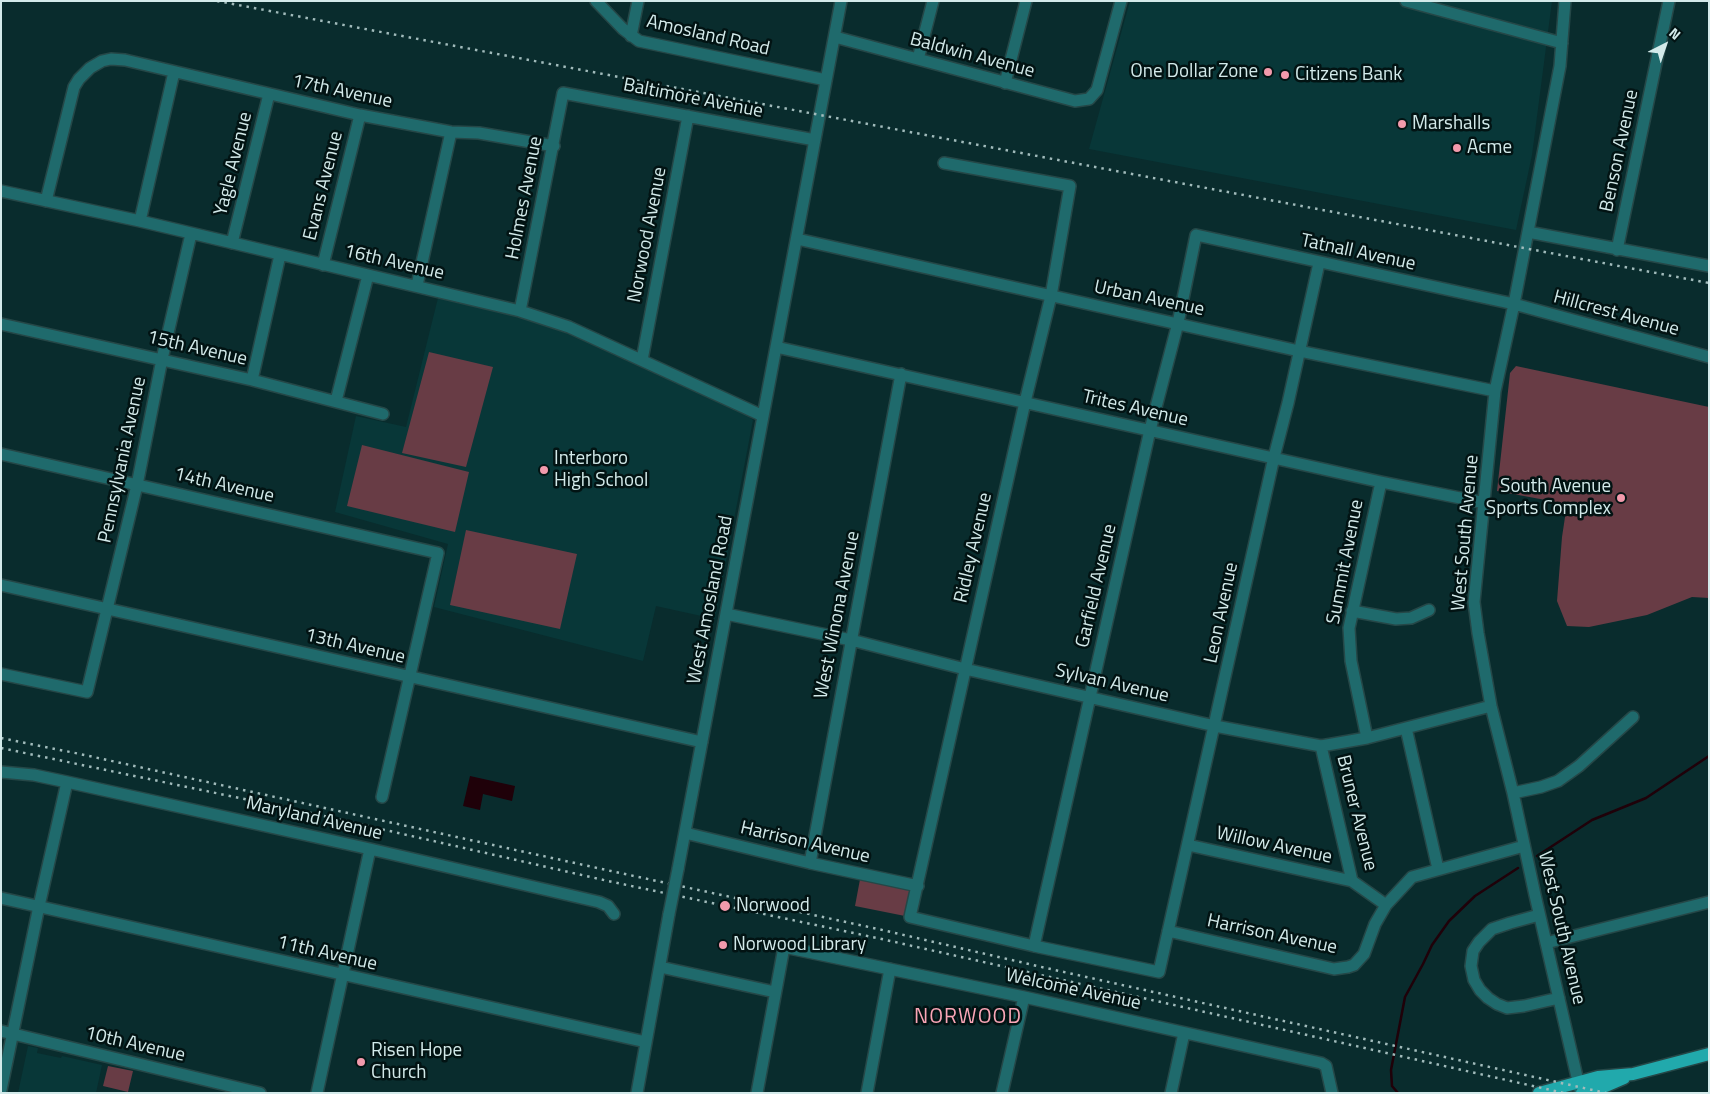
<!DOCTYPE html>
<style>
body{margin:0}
#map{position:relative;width:1710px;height:1094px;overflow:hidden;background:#092c2d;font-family:"Titillium Web",sans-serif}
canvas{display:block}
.frame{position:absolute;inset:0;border:2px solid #d3eaea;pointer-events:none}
.north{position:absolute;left:1640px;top:20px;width:50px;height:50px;-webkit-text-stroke:4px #021313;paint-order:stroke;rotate:41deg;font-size:14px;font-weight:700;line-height:20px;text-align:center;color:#d3eaea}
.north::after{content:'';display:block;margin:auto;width:18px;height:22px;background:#d3eaea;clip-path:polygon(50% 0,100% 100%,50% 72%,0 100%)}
</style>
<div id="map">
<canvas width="1710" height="1094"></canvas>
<div class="frame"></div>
<div class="north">N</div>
</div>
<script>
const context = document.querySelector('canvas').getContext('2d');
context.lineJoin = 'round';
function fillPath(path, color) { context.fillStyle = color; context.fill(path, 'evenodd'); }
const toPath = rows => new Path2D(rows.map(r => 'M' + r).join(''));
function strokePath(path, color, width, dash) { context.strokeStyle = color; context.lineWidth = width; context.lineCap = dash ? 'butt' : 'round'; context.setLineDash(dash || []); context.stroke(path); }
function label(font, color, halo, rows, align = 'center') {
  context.font = font + ' "Titillium Web",sans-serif'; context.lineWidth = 5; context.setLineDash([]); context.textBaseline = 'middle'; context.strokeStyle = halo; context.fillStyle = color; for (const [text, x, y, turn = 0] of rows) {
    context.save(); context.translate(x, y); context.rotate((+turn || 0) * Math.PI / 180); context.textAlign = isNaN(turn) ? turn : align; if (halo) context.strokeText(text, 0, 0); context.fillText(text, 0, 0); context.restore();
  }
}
const built = toPath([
 [1130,1,1552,1,1532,155,1516,230,1089,149],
 [438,298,518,316,579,338,747,414,753,420,715,619,656,606,643,661,434,607,448,544,335,512,356,416,406,427],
 [28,1046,38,1048,37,1053,61,1058,62,1056,102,1065,96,1093,18,1093]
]);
const green = toPath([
 [429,352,493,367,466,467,402,453],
 [1516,366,1709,407,1709,598,1692,597,1647,615,1589,627,1567,626,1557,601,1562,537,1567,504,1497,491,1510,373],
 [362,445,469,472,455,532,347,506],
 [466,530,577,554,560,629,450,605],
 [861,874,918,886,910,917,855,906],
 [108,1066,133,1071,128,1092,103,1086]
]);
const water = toPath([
 [470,776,515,786,512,801,483,794,480,810,463,806]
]);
const stream = toPath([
 [1537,856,1592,820,1646,798,1709,756],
 [1398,1093,1392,1086,1391,1070,1405,997,1423,964,1432,945,1449,921,1475,896,1518,868]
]);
const minor = toPath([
 [596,1,623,29,639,41,826,80],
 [1406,1,1562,43],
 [1565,1,1560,66,1514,304,1495,391,1474,602,1478,633,1491,706,1513,793,1535,895,1580,1090],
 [631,36,638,1],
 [835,37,1075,101,1089,99,1097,90,1121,1],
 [918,59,933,1],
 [1005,83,1026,1],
 [944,163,1070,186,1051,296,1025,402,910,917,1034,946,1159,972,1274,457,1288,403,1319,263],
 [1,191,140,221,520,311,569,327,763,416],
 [46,201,74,87,79,79,90,68,102,61,111,59,125,60,360,115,451,132,479,133,554,146],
 [140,221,174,72],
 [1528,232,1709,266],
 [797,239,1299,351,1495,391],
 [232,243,269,94],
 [1617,250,1669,1],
 [323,265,360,115],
 [417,285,451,132],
 [520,311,563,93,815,140],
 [1,324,252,380,383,414],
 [776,347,1381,482,1485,503],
 [642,360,688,116],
 [252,380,280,255],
 [336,401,368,275],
 [1,454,438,553,382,797],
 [1,585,702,742],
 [1352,611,1396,619,1411,618,1429,610],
 [726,614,851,640,965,669,1215,726,1321,746,1367,738,1491,706],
 [1,674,87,692,137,485,162,359,191,234],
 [1406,728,1438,869],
 [1367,738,1351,661,1349,628,1381,482],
 [1321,746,1352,881,1386,905],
 [1,772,34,775,67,782,370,849,599,902,608,906,614,914],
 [1513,793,1541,787,1558,781,1579,766,1633,717],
 [685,833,810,863,918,886],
 [1188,845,1352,881],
 [810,863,901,374],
 [678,869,841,1],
 [1,898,646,1042],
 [1539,915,1510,923,1492,929,1479,942,1473,951,1471,966,1474,980,1480,990,1488,998,1497,1004,1507,1008,1524,1006,1559,998],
 [1168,931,1321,966,1334,969,1348,967,1354,965,1364,954,1375,924,1386,905,1412,877,1524,846],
 [1546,943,1709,902],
 [1034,946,1150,430,1178,323,1196,235,1514,304,1709,357],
 [660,967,775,992],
 [1,1031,260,1093],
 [1,1090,39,906,67,782],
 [317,1093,370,849],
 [637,1093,669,914],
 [757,1093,784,947,1024,997,1321,1063,1326,1066,1332,1093],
 [867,1093,890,969],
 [1002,1093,1024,997],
 [1171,1093,1184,1033]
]);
const major = toPath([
 [1539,1093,1598,1077,1633,1074,1709,1054],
 [1582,1093,1601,1088,1624,1078]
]);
const rail = toPath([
 [217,1,1709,283],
 [1,738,80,754,611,871,878,929,1046,968,1606,1093],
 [1,748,311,813,608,881,877,938,1564,1093]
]);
const minorBridge = toPath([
 [669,914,678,869]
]);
const markers = [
 [1268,72,5,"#f29aac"],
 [1285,75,5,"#f29aac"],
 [1402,124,5,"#f29aac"],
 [1457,148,5,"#f29aac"],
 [544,470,5,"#f29aac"],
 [1621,498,5,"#f29aac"],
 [725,906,6,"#f29aac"],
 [723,945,5,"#f29aac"],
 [361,1062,5,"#f29aac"]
];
const streetNames = [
 ["Amosland Road",708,36,13],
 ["Baldwin Avenue",972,56,15],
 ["17th Avenue",342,92,12],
 ["Baltimore Avenue",693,99,11],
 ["Benson Avenue",1620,151,-78],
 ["Yagle Avenue",234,164,-76],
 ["Evans Avenue",324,186,-76],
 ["Holmes Avenue",525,198,-79],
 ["Norwood Avenue",648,235,-79],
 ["Tatnall Avenue",1358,253,12],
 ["16th Avenue",394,263,13],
 ["Urban Avenue",1149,299,12],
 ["Hillcrest Avenue",1616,314,15],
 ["15th Avenue",197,349,13],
 ["Trites Avenue",1135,409,13],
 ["Pennsylvania Avenue",123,460,-78],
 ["14th Avenue",224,486,13],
 ["West South Avenue",1466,533,-85],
 ["Ridley Avenue",974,548,-77],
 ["Summit Avenue",1346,562,-79],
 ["Garfield Avenue",1097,586,-77],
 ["West Amosland Road",711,600,-79],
 ["Leon Avenue",1222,613,-78],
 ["West Winona Avenue",838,615,-79],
 ["13th Avenue",355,647,13],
 ["Sylvan Avenue",1112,684,13],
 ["Bruner Avenue",1356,813,76],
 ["Maryland Avenue",314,819,13],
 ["Harrison Avenue",805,843,13],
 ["Willow Avenue",1274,846,12],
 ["West South Avenue",1561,928,77],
 ["Harrison Avenue",1272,935,12],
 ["11th Avenue",327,954,13],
 ["Welcome Avenue",1073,990,12],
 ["10th Avenue",135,1045,13]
];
const poiNames = [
 ["One Dollar Zone",1258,72,"right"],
 ["Citizens Bank",1295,75],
 ["Marshalls",1412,124],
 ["Acme",1467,148],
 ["Interboro",554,459],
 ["High School",554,481],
 ["South Avenue",1611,487,"right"],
 ["Sports Complex",1611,509,"right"],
 ["Norwood",736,906],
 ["Norwood Library",733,945],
 ["Risen Hope",371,1051],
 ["Church",371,1073]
];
const quarterNames = [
 ["NORWOOD",968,1018]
];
fillPath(built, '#083738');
fillPath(green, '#683c45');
fillPath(water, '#1f0109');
strokePath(stream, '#1f0109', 2.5);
strokePath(minor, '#254747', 14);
strokePath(major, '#254747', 15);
strokePath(minor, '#1f6a6c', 11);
strokePath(major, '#21a9ac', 12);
strokePath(rail, '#a1bbbb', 2.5, [2.5, 5]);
strokePath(minorBridge, '#254747', 14, []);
strokePath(minorBridge, '#1f6a6c', 11);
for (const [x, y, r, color] of markers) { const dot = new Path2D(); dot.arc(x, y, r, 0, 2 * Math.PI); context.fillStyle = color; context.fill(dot); strokePath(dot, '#021313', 2); }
label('19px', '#d3eaea', '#021313', streetNames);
label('19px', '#d3eaea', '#021313', poiNames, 'left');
context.letterSpacing = '1px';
label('21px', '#faa6b7', '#021313', quarterNames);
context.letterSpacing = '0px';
</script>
